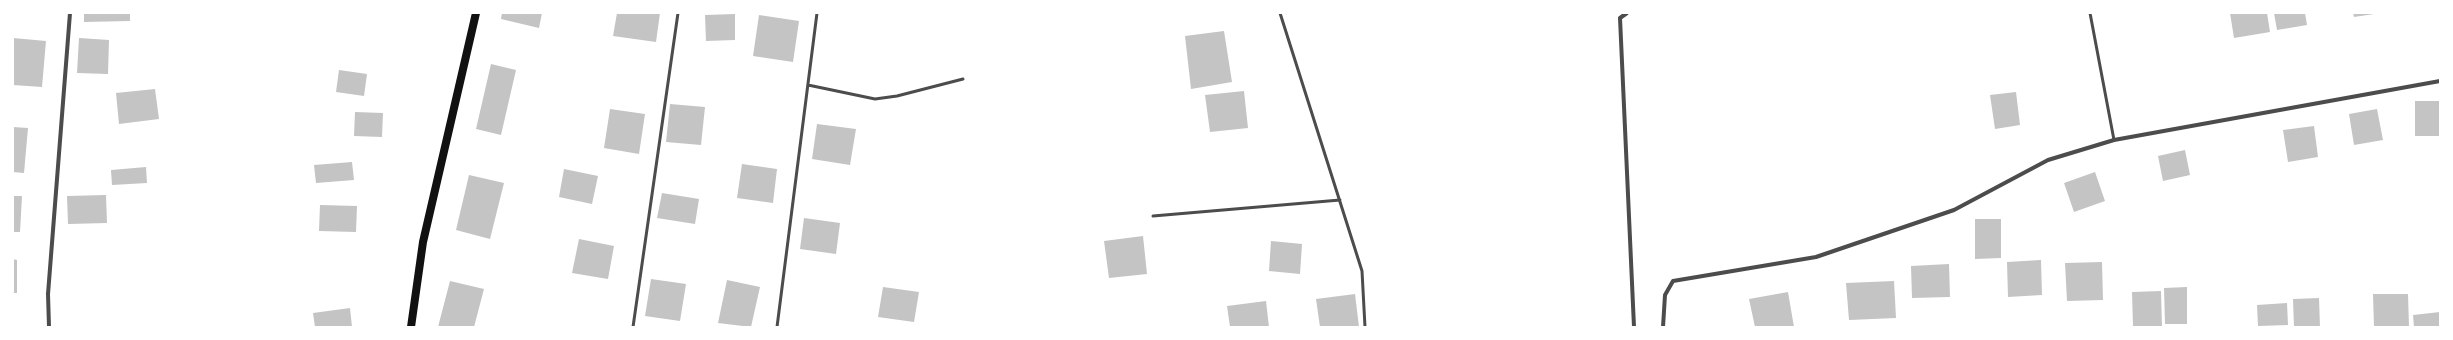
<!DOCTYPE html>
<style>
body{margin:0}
#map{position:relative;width:2453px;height:340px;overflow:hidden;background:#fff;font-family:Lato,sans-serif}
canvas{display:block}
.frame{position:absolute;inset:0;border:14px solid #fff;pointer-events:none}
</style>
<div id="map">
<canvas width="2453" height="340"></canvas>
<div class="frame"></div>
</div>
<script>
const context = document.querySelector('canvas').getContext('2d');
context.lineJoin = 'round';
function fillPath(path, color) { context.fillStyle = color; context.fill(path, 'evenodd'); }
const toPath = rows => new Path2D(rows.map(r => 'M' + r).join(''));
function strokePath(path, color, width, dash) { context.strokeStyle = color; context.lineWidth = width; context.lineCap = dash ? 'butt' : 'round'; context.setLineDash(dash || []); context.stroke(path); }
const building = toPath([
 [84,13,130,13,130,21,84,22],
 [502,13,542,13,539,28,501,19],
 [617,13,660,13,656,42,613,36],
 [2230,13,2267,13,2270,32,2234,38],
 [2274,13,2305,13,2307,25,2277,30],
 [2353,13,2374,13,2374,14,2354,17],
 [735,14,735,40,706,41,705,15],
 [759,15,799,21,793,62,753,56],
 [1224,31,1232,82,1191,89,1185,36],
 [13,38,46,41,42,87,13,85],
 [79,38,109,40,108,74,77,73],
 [491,64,516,70,501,135,476,129],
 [339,70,367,74,364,96,336,92],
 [155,89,159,119,119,124,116,93],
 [1244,91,1248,128,1210,132,1205,95],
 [2016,92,2020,125,1995,129,1990,95],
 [2415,101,2440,101,2440,136,2415,136],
 [670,104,705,107,701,145,666,142],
 [610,109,645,114,639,154,604,148],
 [2377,109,2383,140,2354,145,2349,114],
 [355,112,383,113,382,137,354,136],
 [817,124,856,129,850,165,812,159],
 [2314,126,2318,157,2288,162,2283,130],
 [13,127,28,128,24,173,13,172],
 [2185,150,2190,175,2163,181,2158,156],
 [352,162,354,180,316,183,314,165],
 [742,164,777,169,773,203,737,198],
 [146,167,147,183,112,185,111,170],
 [564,169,598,176,592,204,559,197],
 [2095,172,2105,201,2074,212,2064,183],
 [469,175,504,183,490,239,456,230],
 [662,193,699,199,695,224,657,218],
 [106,195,107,223,68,224,67,196],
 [13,196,22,196,20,232,13,232],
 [320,205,357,206,356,232,319,231],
 [804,218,840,223,836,254,800,249],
 [1975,219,2001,219,2001,258,1975,259],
 [1143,236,1147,274,1109,278,1104,241],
 [579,239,614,246,608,279,572,273],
 [1271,241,1302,244,1300,274,1269,271],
 [13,259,17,260,17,293,13,293],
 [2041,260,2042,295,2008,297,2007,262],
 [2102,262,2103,300,2067,301,2065,263],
 [1949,264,1950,297,1912,298,1911,266],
 [651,279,686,284,680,321,645,316],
 [727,280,760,287,751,327,718,323],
 [450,281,484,289,474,327,438,327],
 [1894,281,1896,318,1849,320,1846,283],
 [883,287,919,292,914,322,878,317],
 [2187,287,2187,324,2165,324,2164,288],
 [2161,291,2162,327,2133,327,2132,292],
 [1788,292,1794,327,1755,327,1749,299],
 [1355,294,1359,327,1320,327,1316,299],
 [2373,294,2408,294,2409,327,2374,327],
 [2319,298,2320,327,2294,327,2293,299],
 [1266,301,1269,327,1230,327,1227,306],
 [2287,303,2288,325,2258,326,2257,305],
 [350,308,352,327,315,327,313,313],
 [2440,312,2440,327,2414,327,2413,315]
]);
const service = toPath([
 [1280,13,1362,271,1365,327],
 [2090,13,2114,140],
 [808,85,875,99,897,96,963,79],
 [1153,216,1340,200],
 [633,327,678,13],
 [777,327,817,13]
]);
const minor = toPath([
 [1627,13,1620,18,1634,327],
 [49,327,48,294,70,13],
 [1663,327,1665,295,1673,281,1816,257,1954,210,2048,160,2114,140,2440,81]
]);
const secondary = toPath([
 [411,327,423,242,476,13]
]);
fillPath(building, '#c4c4c4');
strokePath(service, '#4c4c4c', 3);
strokePath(minor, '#4c4c4c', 4);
strokePath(secondary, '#111', 8);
</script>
